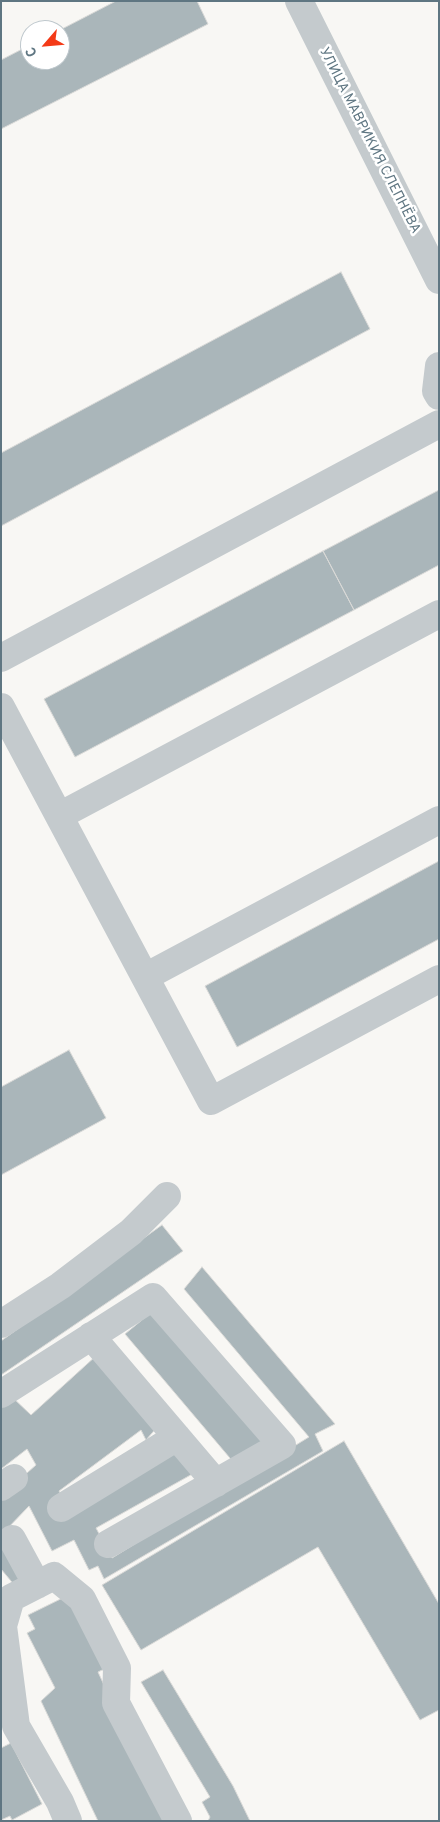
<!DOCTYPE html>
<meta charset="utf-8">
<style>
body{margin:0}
#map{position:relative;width:440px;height:1822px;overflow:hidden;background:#f8f7f4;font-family:Overpass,sans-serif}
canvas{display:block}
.frame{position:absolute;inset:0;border:2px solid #5f7682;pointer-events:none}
.north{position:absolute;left:20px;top:20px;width:50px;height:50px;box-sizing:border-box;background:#fff;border:1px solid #bfc8cd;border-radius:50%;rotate:243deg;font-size:14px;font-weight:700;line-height:20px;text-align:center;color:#5f7682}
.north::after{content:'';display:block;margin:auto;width:18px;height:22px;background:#f43a17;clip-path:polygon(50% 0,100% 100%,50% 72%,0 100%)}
</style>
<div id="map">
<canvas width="440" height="1822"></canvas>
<div class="frame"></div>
<div class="north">С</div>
</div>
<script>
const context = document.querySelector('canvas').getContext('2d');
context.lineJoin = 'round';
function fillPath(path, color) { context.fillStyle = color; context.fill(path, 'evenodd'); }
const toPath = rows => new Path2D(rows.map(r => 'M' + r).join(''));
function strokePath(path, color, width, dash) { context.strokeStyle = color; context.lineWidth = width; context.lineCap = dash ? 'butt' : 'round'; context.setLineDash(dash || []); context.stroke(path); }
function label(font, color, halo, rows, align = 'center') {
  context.font = font + ' Overpass,sans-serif'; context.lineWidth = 5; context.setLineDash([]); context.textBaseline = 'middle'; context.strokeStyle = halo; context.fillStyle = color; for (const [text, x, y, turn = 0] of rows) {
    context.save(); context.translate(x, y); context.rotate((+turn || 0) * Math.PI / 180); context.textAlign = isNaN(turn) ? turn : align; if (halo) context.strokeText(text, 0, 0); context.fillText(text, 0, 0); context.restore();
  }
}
const building = toPath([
 [116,1,197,1,208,24,1,129,1,60,30,45,30,60,60,60,60,30,116,1],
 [341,272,370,329,1,526,1,453,341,272],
 [439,490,439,565,354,610,323,551,439,490],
 [323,551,354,610,75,757,44,699,323,551],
 [439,861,439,939,237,1047,205,986,439,861],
 [69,1050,106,1118,1,1175,1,1087,69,1050],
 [162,1225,183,1251,1,1375,1,1341,162,1225],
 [202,1267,335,1424,315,1434,323,1451,104,1579,98,1566,89,1570,74,1540,52,1551,29,1506,5,1531,31,1562,16,1587,1,1569,1,1496,36,1465,27,1449,1,1469,1,1402,10,1395,31,1415,108,1345,164,1419,146,1440,141,1430,59,1491,67,1506,187,1445,212,1463,96,1528,112,1558,309,1437,184,1289,202,1267],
 [165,1301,275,1431,235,1464,125,1334,165,1301],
 [344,1441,439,1604,439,1710,420,1720,318,1547,141,1650,102,1585,344,1441],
 [85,1587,120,1661,98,1672,167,1821,98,1821,41,1701,55,1688,27,1633,35,1629,28,1615,85,1587],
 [163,1670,233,1786,250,1821,208,1821,210,1817,202,1802,210,1797,141,1682,163,1670],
 [11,1743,42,1804,12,1820,10,1816,1,1820,1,1748,11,1743]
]);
const minor = toPath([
 [299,1,439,280],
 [439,366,436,391,439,396],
 [1,658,439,424],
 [1,707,211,1101,439,979],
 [59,816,439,614],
 [145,977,439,820],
 [1,1324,60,1286,131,1232,167,1196],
 [91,1336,216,1483],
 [1,1394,153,1297,282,1445,108,1544],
 [1,1487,14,1478],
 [61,1508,177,1437],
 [12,1539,37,1585],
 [68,1821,60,1802,16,1726,3,1626,11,1598,54,1576,82,1599,117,1668,116,1703,178,1821]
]);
const streetNames = [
 ["УЛИЦА МАВРИКИЯ СЛЕПНЁВА",369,141,63]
];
fillPath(building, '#aab6ba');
strokePath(building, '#d9d9d7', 1);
strokePath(minor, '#c4cacd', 28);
label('14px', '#5f7682', '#fff', streetNames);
</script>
